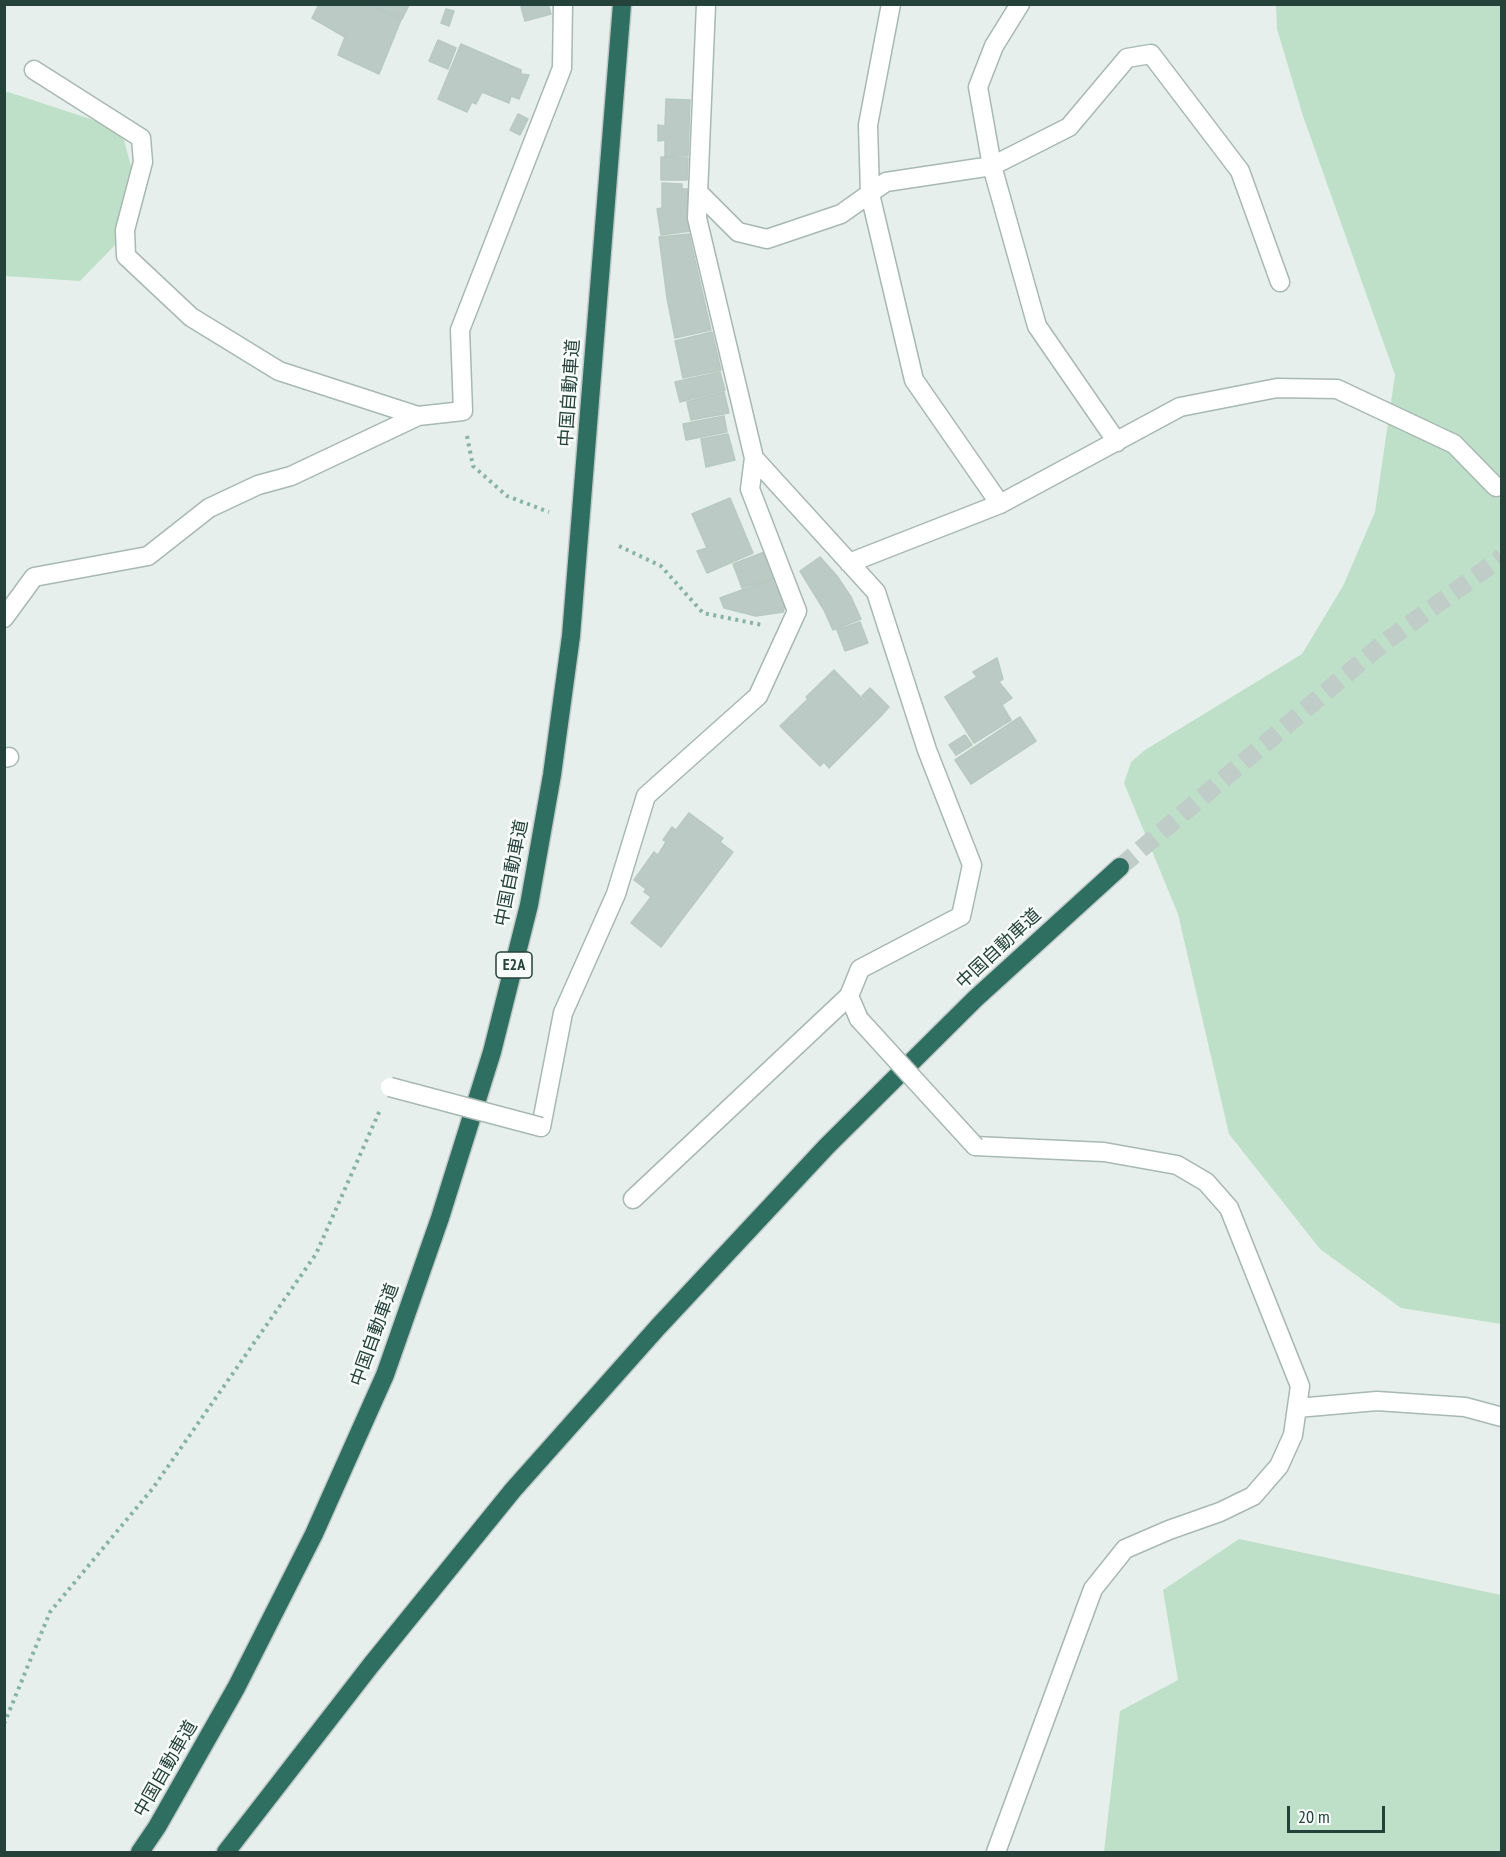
<!DOCTYPE html>
<meta charset="utf-8">
<style>
body{margin:0}
#map{position:relative;width:1506px;height:1857px;overflow:hidden;background:#e6efeb;font-family:"PT Sans Narrow",sans-serif}
canvas{display:block}
.frame{position:absolute;inset:0;border:6px solid #24423a;pointer-events:none}
.scale{position:absolute;left:1287px;top:1806px;width:98px;height:27px;box-sizing:border-box;border:3px solid #24423a;border-top:0;padding-left:8px;font-size:18px;line-height:21px;white-space:nowrap;color:#24423a;-webkit-text-stroke:4px #f7fbf9;paint-order:stroke}
</style>
<div id="map">
<canvas width="1506" height="1857"></canvas>
<div class="frame"></div>
<div class="scale">20 m</div>
</div>
<script>
const context = document.querySelector('canvas').getContext('2d');
context.lineJoin = 'round';
function fillPath(path, color) { context.fillStyle = color; context.fill(path, 'evenodd'); }
const toPath = rows => new Path2D(rows.map(r => 'M' + r).join(''));
function strokePath(path, color, width, dash) { context.strokeStyle = color; context.lineWidth = width; context.lineCap = dash ? 'butt' : 'round'; context.setLineDash(dash || []); context.stroke(path); }
function label(font, color, halo, rows, align = 'center') {
  context.font = font + ' "PT Sans Narrow","Noto Sans JP",sans-serif'; context.lineWidth = 5; context.setLineDash([]); context.textBaseline = 'middle'; context.strokeStyle = halo; context.fillStyle = color; for (const [text, x, y, turn = 0] of rows) {
    context.save(); context.translate(x, y); context.rotate((+turn || 0) * Math.PI / 180); context.textAlign = isNaN(turn) ? turn : align; if (halo) context.strokeText(text, 0, 0); context.fillText(text, 0, 0); context.restore();
  }
}
const green = toPath([
 [1276,5,1501,5,1501,1324,1401,1308,1320,1249,1229,1134,1178,914,1124,783,1131,762,1145,750,1302,654,1343,586,1375,512,1395,375,1303,116,1277,29],
 [8,92,121,129,135,181,116,244,80,281,5,276,5,93],
 [1239,1539,1501,1595,1501,1852,1104,1852,1120,1711,1178,1680,1163,1590]
]);
const building = toPath([
 [319,4,367,4,401,20,379,74,338,55,345,37,312,18,319,4],
 [371,4,407,4,409,5,402,19,371,4],
 [530,4,548,4,551,14,525,21,521,7,530,4],
 [446,9,454,11,449,26,441,23,446,9],
 [438,40,456,48,448,69,429,61,438,40],
 [461,44,521,70,521,74,529,75,519,99,511,96,509,103,482,92,476,104,472,102,467,112,438,99,461,44],
 [666,99,690,100,688,156,665,156,665,140,658,141,658,125,665,126,666,99],
 [518,114,528,119,520,135,510,130,518,114],
 [661,157,688,158,687,180,661,180,661,157],
 [662,183,682,184,682,189,688,189,687,208,690,231,661,235,657,209,662,208,662,183],
 [689,234,711,330,675,338,667,298,659,237,689,234],
 [712,332,721,370,683,378,675,341,712,332],
 [720,372,725,390,680,402,675,382,720,372],
 [724,392,729,413,691,420,687,402,724,392],
 [724,416,727,432,686,440,683,424,724,416],
 [728,434,735,460,706,467,701,439,728,434],
 [730,498,753,553,707,573,697,551,707,548,692,514,730,498],
 [767,551,777,576,742,588,733,564,767,551],
 [820,557,837,576,851,597,861,619,833,630,824,610,800,571,820,557],
 [775,578,785,606,783,612,756,616,724,608,720,598,775,578],
 [860,622,868,643,845,651,837,630,860,622],
 [997,658,1003,679,999,682,1012,698,1002,705,1011,720,974,743,945,697,977,677,973,672,997,658],
 [834,670,880,717,829,768,824,762,820,766,780,726,808,699,806,697,834,670],
 [870,688,889,707,881,716,862,696,870,688],
 [1020,717,1036,741,971,784,955,760,1020,717],
 [965,735,972,745,956,755,949,745,965,735],
 [689,813,723,838,720,842,733,852,661,947,631,923,651,897,644,892,646,889,634,880,654,852,658,855,666,842,663,840,672,827,676,830,689,813]
]);
const highwayTunnel = toPath([
 [1120,867,1381,645,1502,557]
]);
const path = toPath([
 [467,436,473,466,507,496,549,512],
 [619,546,661,566,703,613,762,625],
 [4,1724,50,1612,153,1488,316,1254,380,1110]
]);
const street = toPath([
 [706,4,697,218,754,458,876,592,927,750,972,865,961,916,860,969,849,996,859,1019],
 [891,4,868,125,870,194,914,380,1000,504],
 [1020,4,994,46,978,87,992,166,1037,326,1117,442],
 [34,70,141,138,143,162,125,230,126,256,191,317,279,371,418,416,463,411,460,330,562,68,563,4],
 [698,192,738,232,767,239,841,214,886,182,992,166,1069,127,1127,58,1151,54,1240,171,1280,282],
 [849,563,1000,504,1180,407,1277,388,1337,389,1454,444,1496,487],
 [4,618,34,577,148,556,209,508,258,485,291,476,418,416],
 [4,758,9,757],
 [541,1127,563,1013,616,894,646,796,758,696,797,611,750,489,754,458],
 [975,1146,1104,1152,1177,1165,1206,1182,1229,1208,1300,1386,1293,1435,1279,1466,1253,1496,1220,1512,1169,1530,1125,1549,1093,1589,996,1852],
 [633,1199,849,996],
 [1297,1408,1377,1401,1465,1407,1502,1417]
]);
const highway = toPath([
 [140,1852,157,1827,236,1688,314,1534,385,1375,440,1218,492,1052,529,905,552,775,571,636,622,4],
 [226,1852,371,1665,513,1490,658,1327,827,1146,975,999,1120,867]
]);
const streetBridge = toPath([
 [859,1019,975,1146],
 [390,1087,541,1127]
]);
const shields = [
 [514,965,36]
];
const shieldNames = [
 ["E2A",514,965]
];
const streetNames = [
 ["中国自動車道",570,393,-86],
 ["中国自動車道",512,873,-79],
 ["中国自動車道",999,949,-43],
 ["中国自動車道",375,1335,-70],
 ["中国自動車道",166,1769,-60]
];
fillPath(green, '#bfe0c8');
fillPath(building, '#bbcac4');
strokePath(building, '#b8c9c2', 1.5);
strokePath(highwayTunnel, '#bfccc8', 18, [18, 9]);
strokePath(street, '#a8b8b2', 21);
strokePath(highway, '#c2cac8', 21);
strokePath(path, '#86b3a5', 4, [3, 4.5]);
strokePath(street, '#fff', 18);
strokePath(highway, '#2f6f62', 18);
strokePath(streetBridge, '#a8b8b2', 21, []);
strokePath(streetBridge, '#fff', 18);
for (const [x, y, w] of shields) { const box = new Path2D(); box.roundRect(x - w / 2, y - 13, w, 26, 4.5); context.fillStyle = '#f7fbf9'; context.fill(box); strokePath(box, '#24423a', 1.5); }
label('bold 16px', '#24423a', null, shieldNames);
label('18px', '#24423a', '#f7fbf9', streetNames);
</script>
